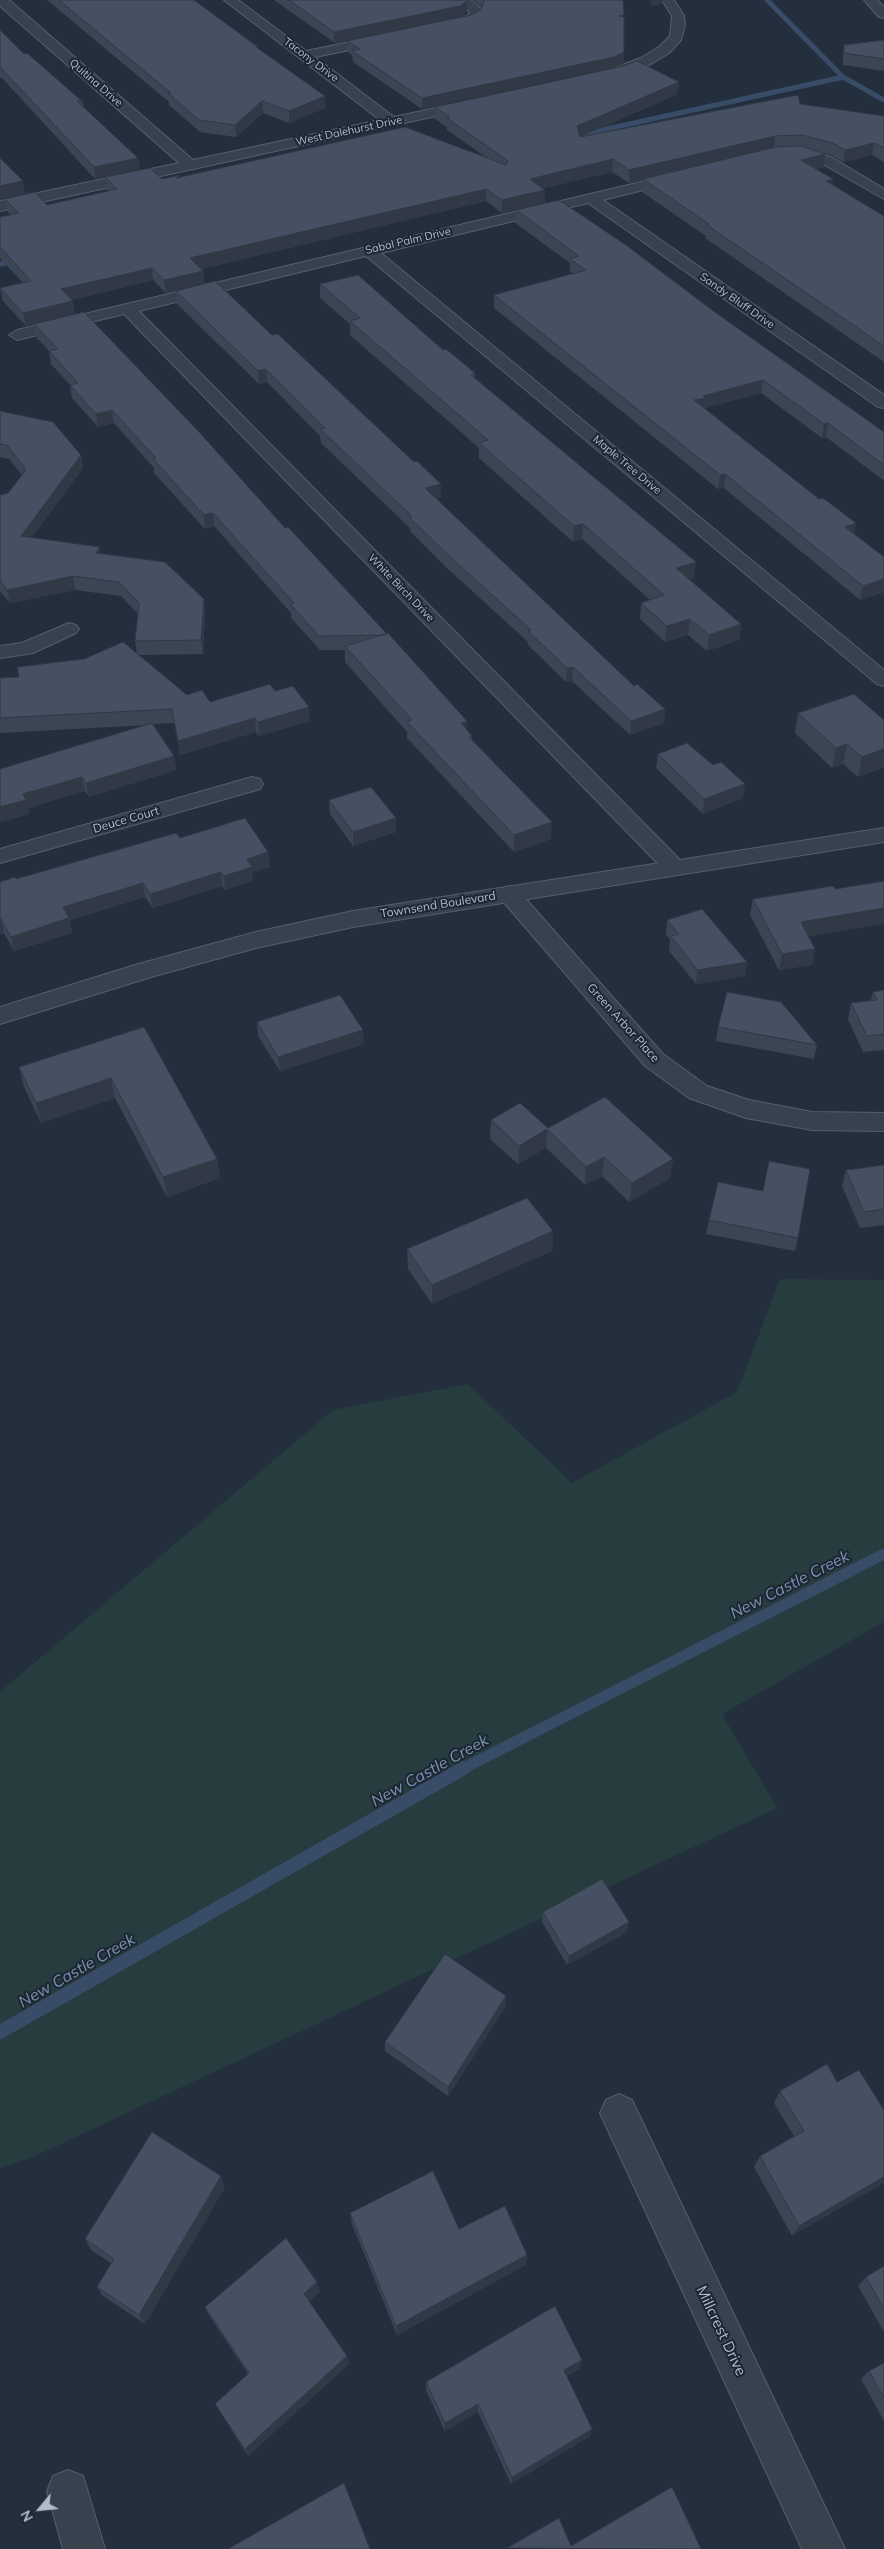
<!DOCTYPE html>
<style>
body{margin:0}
#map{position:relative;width:884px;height:2549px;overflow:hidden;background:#242f3e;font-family:Mulish,sans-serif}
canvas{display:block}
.north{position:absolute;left:15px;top:2484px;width:50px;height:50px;-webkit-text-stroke:4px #1d2633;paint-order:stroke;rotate:242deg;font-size:14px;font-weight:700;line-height:20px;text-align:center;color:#b4bcc9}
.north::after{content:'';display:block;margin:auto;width:18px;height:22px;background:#b4bcc9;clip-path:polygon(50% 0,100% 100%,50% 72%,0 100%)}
</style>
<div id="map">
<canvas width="884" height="2549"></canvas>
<div class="north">N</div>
</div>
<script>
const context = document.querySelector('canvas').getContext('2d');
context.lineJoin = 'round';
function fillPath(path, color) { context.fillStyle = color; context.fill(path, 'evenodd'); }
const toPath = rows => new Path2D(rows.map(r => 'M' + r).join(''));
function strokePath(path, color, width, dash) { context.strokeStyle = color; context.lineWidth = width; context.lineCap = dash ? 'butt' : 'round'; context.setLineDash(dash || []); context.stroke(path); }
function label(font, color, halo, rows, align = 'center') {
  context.font = font + ' Mulish,sans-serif'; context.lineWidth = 4; context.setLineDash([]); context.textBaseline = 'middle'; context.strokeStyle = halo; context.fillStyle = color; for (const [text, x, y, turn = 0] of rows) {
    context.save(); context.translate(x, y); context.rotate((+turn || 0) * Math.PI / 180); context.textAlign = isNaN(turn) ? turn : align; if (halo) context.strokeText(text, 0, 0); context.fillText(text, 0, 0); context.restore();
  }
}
const green = toPath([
 [780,1279,884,1280,884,1622,722,1714,777,1808,33,2157,0,2168,0,1692,333,1410,468,1384,572,1483,737,1392]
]);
const streamFar2 = toPath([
 [767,0,843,77],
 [575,136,843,77,884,100],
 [0,264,17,261]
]);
const streamFar1 = toPath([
 [462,1769,884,1554]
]);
const stream = toPath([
 [0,2032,464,1768]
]);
const minor = toPath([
 [0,0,9,0,193,160,380,120,224,0,238,0,306,51,384,35,389,36,391,39,389,42,315,57,394,117,473,100,480,104,473,108,0,211,0,201,179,163,0,6,0,0],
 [457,0,471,0,482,10,481,16,470,25,443,31,438,30,437,27,438,24,461,19,469,14,469,11,457,0],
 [662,0,674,0,684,16,685,25,681,40,669,53,651,64,613,78,603,78,601,75,603,72,641,58,659,47,670,36,672,16,662,0],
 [864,0,877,0,884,7,884,18,879,17,864,0],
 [787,149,800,149,831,157,884,189,884,199,821,163,800,157,782,156,780,153,782,150,787,149],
 [679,173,686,177,684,180,603,200,884,395,884,408,878,407,588,203,381,253,884,670,884,686,877,684,366,256,139,311,682,862,685,867,682,872,674,874,666,872,124,314,17,340,9,335,17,330,679,173],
 [69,623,76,625,79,629,76,633,33,653,0,658,0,646,22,643,69,623],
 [252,777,260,779,263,784,260,789,0,863,0,849,252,777],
 [509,886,517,889,663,1054,707,1086,749,1100,812,1112,884,1113,884,1131,812,1130,746,1118,689,1098,645,1066,501,899,497,894,501,889,509,886],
 [619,2094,632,2100,845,2549,802,2549,600,2113,606,2100,619,2094],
 [68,2470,83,2476,105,2549,63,2549,47,2491,53,2476,68,2470]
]);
const tertiary = toPath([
 [884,828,884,842,353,927,256,948,151,977,0,1024,0,1007,135,965,256,932,353,911,884,828]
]);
const wall = toPath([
 [47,0,194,0,258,49,325,96,325,108,289,123,263,113,236,137,200,132,169,105,169,102],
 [274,0,467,0,467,12,460,17,335,43],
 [474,0,623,0,624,52,623,64,422,109,353,62,352,55,348,52,347,41,471,15,481,10,482,8],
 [0,30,24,54,83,102,84,108,138,158,140,169,95,179,2,78,0,78],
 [884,40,884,71,843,65,843,57,844,45],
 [678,94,580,137,800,104,884,116,884,162,872,155,843,162,831,155,823,153,824,167,816,169,832,184,884,216,884,362,705,238,706,236,642,192,643,179,629,183,612,172,543,188,545,203,502,213,486,201,201,269,203,271,204,283,166,293,153,280,72,300,26,326,3,301,0,288,23,283,0,258,0,217,11,215,7,211,5,199,47,205,108,191,107,190,105,177,162,179,484,156,447,130,447,127,435,119,435,107],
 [516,210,712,310,884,432,884,479,883,480,826,437,822,438,761,393,704,408,854,533,884,557,884,592,860,600,724,488,718,489,494,308,494,295,573,274,570,271,570,263,515,223],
 [320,284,443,350,475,373,475,378,694,578,689,579,741,624,739,640,707,651,688,635,665,642,640,619,641,603,650,600,582,539,573,542,479,458,479,448,350,335,350,324,320,298],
 [176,291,441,497,436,499,634,686,665,709,664,723,630,735,572,681,566,682,528,645,528,642,446,567,410,531,410,528,321,443,320,436,267,382,259,384,177,304],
 [34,324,200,433,472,736,472,739,551,839,514,852,407,738,407,732,345,662,345,650,320,650,291,618,291,613,214,526,205,529,154,473,154,468,114,423,98,427,72,398,70,385,51,364,49,351,36,337],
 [0,411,81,455,83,468,32,537,101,553,204,599,205,613,203,654,139,655,187,695,210,702,275,691,310,721,259,736,256,732,180,755,174,723,153,724,174,756,176,770,89,797,85,791,28,808,29,814,1,822,0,820,0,769,149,725,0,733,0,678,19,677,137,654,135,641,138,614,121,596,75,590,10,603,0,591,0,495,8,493,22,475,9,459,0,457],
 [798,713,884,720,858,777,843,764,832,768,795,733],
 [658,754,743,798,703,814,656,768],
 [329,800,396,832,353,846,330,814],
 [180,838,268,852,270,867,252,872,253,881,225,890,222,886,153,908,145,897,70,920,72,933,14,951,4,933,0,934,0,882,16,879],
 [753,899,809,936,815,949,812,965,779,970,750,915],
 [667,920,747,962,745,976,696,984,669,951,670,940,666,934],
 [884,990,884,1050,863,1052,848,1019,851,1003,871,1000,873,992],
 [257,1022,364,1044,280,1071,258,1036],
 [144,1027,217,1159,220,1178,167,1197,115,1098,41,1123,24,1087,19,1067],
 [718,1027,817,1045,814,1059,716,1041],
 [491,1120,548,1128,673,1159,670,1178,629,1202,602,1176,585,1185,546,1148,518,1164,490,1139],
 [884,1165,884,1225,860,1228,842,1186,846,1170],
 [709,1220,798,1238,795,1251,706,1234],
 [553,1231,552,1251,432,1304,408,1269,407,1249],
 [543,1912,627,1932,567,1965,542,1922],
 [506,2006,448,2096,385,2051,385,2042],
 [837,2082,884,2110,792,2236,754,2167,760,2156,794,2136,774,2103,780,2091],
 [225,2187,145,2324,103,2296,97,2287,111,2263,91,2250,85,2239],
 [350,2213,459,2229,526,2265,397,2335,352,2224],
 [884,2266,884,2332,858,2286,866,2277],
 [320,2292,309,2301,349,2364,248,2456,215,2404,248,2374,210,2317,205,2307],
 [582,2360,579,2369,567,2376,590,2436,511,2484,478,2412,445,2431,426,2390,426,2382],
 [884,2363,884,2421,861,2379,869,2371]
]);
const shadedWall = toPath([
 [651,0,663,0,662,4,651,6],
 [467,1,467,12,460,17,335,43,334,32],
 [624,52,623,64,613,68,422,109,422,98],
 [679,82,678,94,577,138,577,126],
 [325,96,325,108,289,123,289,111],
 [262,101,263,113,236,137,235,125],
 [775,136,774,148,629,183,629,170],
 [874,143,872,155,843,162,845,150],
 [825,154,824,167,799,172,801,160],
 [138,158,140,169,95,179,94,167],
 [613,159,612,172,530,192,530,179],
 [833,179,831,192,826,181],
 [23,181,25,194,0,199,0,186],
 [486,189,486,201,192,271,190,258],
 [545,190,545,203,502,213,502,200],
 [152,268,153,280,63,302,61,289],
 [203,271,204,283,166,293,164,280],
 [73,301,75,314,26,326,23,313],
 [266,369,267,382,259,384,258,371],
 [763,380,761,393,703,409,694,400,703,396],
 [112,410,114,423,98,427,96,414],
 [828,423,826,437,822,438,824,424],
 [81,455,83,468,23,550,21,536],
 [725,474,724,488,718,489,720,475],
 [441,484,441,497,425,502,425,488],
 [213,513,214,526,205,529,204,515],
 [856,523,853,537,845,527],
 [583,524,582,539,573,542,574,526],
 [100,547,102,561,96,553],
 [696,562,694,578,675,584,676,568],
 [73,576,75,590,10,603,7,590],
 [884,579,884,592,860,600,863,586],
 [204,599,205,613,203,654,201,640],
 [690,619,688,635,665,642,667,626],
 [741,624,739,640,707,651,709,635],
 [573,667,572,681,566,682,567,668],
 [309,707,310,721,259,736,258,722],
 [665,709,664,723,630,735,631,721],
 [255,718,256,732,180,755,178,741],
 [467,721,467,738,461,723],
 [847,744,843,764,832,768,836,748],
 [884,749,884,768,858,777,862,757],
 [174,756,176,770,89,797,86,783],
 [82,777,85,791,28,808,29,814,1,822,0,817,0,807,23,794],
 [745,784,743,798,703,814,704,799],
 [396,818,396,832,353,846,353,832],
 [552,822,551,839,514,852,514,835],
 [268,852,270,867,252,872,253,881,225,890,224,876,247,859],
 [221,872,222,886,153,908,150,894],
 [143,883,145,897,70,920,72,933,14,951,11,937,63,907],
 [884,908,884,924,798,938,801,922],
 [0,919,1,919,4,933,0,934],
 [815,949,812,965,779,970,782,954],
 [747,962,745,976,696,984,697,970],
 [363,1030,364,1044,280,1071,278,1057],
 [111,1078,115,1098,41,1123,36,1103],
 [547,1129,546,1148,518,1164,519,1146],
 [604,1157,602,1176,585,1185,586,1167],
 [217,1159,220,1178,167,1197,163,1177],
 [673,1159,670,1178,629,1202,632,1183],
 [553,1231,552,1251,432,1304,432,1285],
 [629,1922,627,1932,567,1965,569,1956],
 [506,1996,506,2006,448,2096,448,2087],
 [221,2176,225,2187,145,2324,139,2315],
 [884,2177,884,2183,792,2236,799,2226],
 [527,2255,526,2265,397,2335,396,2326],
 [317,2282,320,2292,306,2304,304,2294],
 [347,2356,349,2364,248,2456,245,2449],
 [582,2360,579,2369,562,2378,564,2370],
 [478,2404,478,2412,445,2431,445,2423],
 [592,2429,590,2436,511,2484,512,2477]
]);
const building = toPath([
 [59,0,194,0,258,47,256,47,325,96,289,111,262,101,235,125,199,120,168,93,171,93,59,0],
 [289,0,467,0,467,1,460,6,334,32,289,0],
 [484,0,623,0,624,15,619,16,624,17,624,52,614,57,422,98,352,51,360,49,347,41,471,15,481,10,484,0],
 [0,30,24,54,27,53,83,102,77,101,138,158,94,167,0,67,0,30],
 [884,40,884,59,844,53,844,45,884,40],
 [637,61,679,82,577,126,580,137,798,95,800,104,884,116,884,148,874,143,845,150,833,143,802,135,775,136,629,170,613,159,530,179,545,190,502,200,486,189,190,258,203,271,164,280,152,268,61,289,73,301,23,313,0,288,31,281,0,247,0,217,19,213,5,199,35,192,47,205,117,189,105,177,150,168,162,179,180,175,176,178,405,127,506,165,508,161,447,118,450,117,435,107,624,66,637,61],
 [801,146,825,154,801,160,833,179,826,181,884,216,884,346,707,225,709,224,643,179,776,147,801,146],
 [0,158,23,181,0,186,0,158],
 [559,200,626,245,712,310,884,432,884,465,828,423,824,424,763,380,703,396,705,398,694,400,819,499,823,498,856,523,845,527,884,557,884,579,863,586,725,474,720,475,494,295,586,270,570,259,579,256,516,210,559,200],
 [358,275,443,350,446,349,475,373,471,375,696,562,676,568,741,624,709,635,690,619,667,626,641,603,664,595,583,524,574,526,479,443,488,440,350,321,360,318,320,284,358,275],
 [215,281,272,335,278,334,414,462,417,461,441,484,425,488,634,686,637,684,665,709,631,721,573,667,567,668,528,631,531,630,446,553,409,517,412,516,320,429,325,428,266,369,258,371,176,291,215,281],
 [84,312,200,433,285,528,288,527,387,634,384,635,319,636,290,604,294,603,213,513,204,515,153,459,156,458,112,410,96,414,70,385,78,383,49,351,58,349,34,324,84,312],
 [0,411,53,422,81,455,21,536,100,547,96,553,165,562,204,599,201,640,135,641,139,603,119,582,73,576,7,590,0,580,0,495,8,493,26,470,7,445,0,444,0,411],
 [388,633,467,721,461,723,472,736,469,737,552,822,514,835,407,722,412,720,345,646,388,633],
 [123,642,187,695,202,690,210,702,270,684,275,691,293,686,309,707,258,722,255,718,178,741,172,709,0,718,0,678,19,677,17,667,84,659,123,642],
 [854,694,884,720,884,749,862,757,847,744,836,748,798,713,854,694],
 [152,723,174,756,86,783,82,777,23,794,26,800,0,807,0,769,152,723],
 [687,743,713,765,721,762,745,784,704,799,658,754,687,743],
 [371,787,396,818,353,832,329,800,371,787],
 [245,818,268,852,247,859,252,867,224,876,221,872,150,894,143,883,63,907,69,918,11,937,1,919,0,919,0,882,15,877,16,879,176,833,180,838,245,818],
 [884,881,884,908,801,922,815,949,782,954,753,899,833,886,835,889,884,881],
 [702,909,747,962,697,970,671,936,679,934,667,920,702,909],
 [884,990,884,1034,867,1036,851,1003,877,1000,873,992,884,990],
 [727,992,781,1002,817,1045,718,1027,727,992],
 [340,995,363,1030,278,1057,257,1022,340,995],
 [144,1027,217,1159,163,1177,111,1078,36,1103,19,1067,144,1027],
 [605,1097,673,1159,632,1183,604,1157,586,1167,547,1129,519,1146,491,1120,520,1103,548,1128,605,1097],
 [769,1161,810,1169,798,1238,709,1220,718,1182,763,1191,769,1161],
 [884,1165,884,1209,864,1212,846,1170,884,1165],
 [527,1198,553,1231,432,1285,407,1249,527,1198],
 [602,1879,629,1922,569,1956,543,1912,602,1879],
 [445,1954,506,1996,448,2087,385,2042,445,1954],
 [827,2064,837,2082,859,2070,884,2110,884,2177,799,2226,760,2156,804,2131,780,2091,827,2064],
 [152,2132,221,2176,139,2315,97,2287,114,2259,85,2239,152,2132],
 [433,2171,459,2229,505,2206,527,2255,396,2326,350,2213,433,2171],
 [286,2238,317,2282,304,2294,347,2356,245,2449,215,2404,249,2373,205,2307,286,2238],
 [884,2266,884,2309,866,2277,884,2266],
 [555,2306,582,2360,564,2370,592,2429,512,2477,478,2404,445,2423,426,2382,555,2306],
 [884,2363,884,2398,869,2371,884,2363],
 [344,2483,370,2549,228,2549,344,2483],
 [672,2487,701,2549,507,2548,559,2518,571,2546,672,2487]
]);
const farStreetnames = [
 ["Tacony Drive",311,60,37],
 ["Quitina Drive",96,83,41],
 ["West Dalehurst Drive",349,131,-12],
 ["Sabal Palm Drive",408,241,-13],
 ["Sandy Bluff Drive",737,301,35],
 ["Maple Tree Drive",627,465,40],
 ["White Birch Drive",401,588,46]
];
const streetNames = [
 ["Deuce Court",126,820,-16],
 ["Townsend Boulevard",438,905,-9],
 ["Green Arbor Place",623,1023,48]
];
const nearStreetnames = [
 ["Millcrest Drive",721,2331,65]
];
const nearWaternames = [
 ["New Castle Creek",790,1585,-27],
 ["New Castle Creek",430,1771,-29],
 ["New Castle Creek",77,1971,-30]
];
fillPath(green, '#263c3f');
strokePath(streamFar2, '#394c67', 5);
strokePath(streamFar1, '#394c67', 11);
strokePath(stream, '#394c67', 14);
strokePath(minor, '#565f6c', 2);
strokePath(tertiary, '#565f6c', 2);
fillPath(minor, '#38414e');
fillPath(tertiary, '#38414e');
fillPath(wall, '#3b4654');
fillPath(shadedWall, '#303945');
fillPath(building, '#455162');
strokePath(building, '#303945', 1);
label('11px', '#b4bcc9', '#1d2633', farStreetnames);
label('12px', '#b4bcc9', '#1d2633', streetNames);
label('15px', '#b4bcc9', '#1d2633', nearStreetnames);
label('italic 16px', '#7c92b1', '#1d2633', nearWaternames);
</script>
